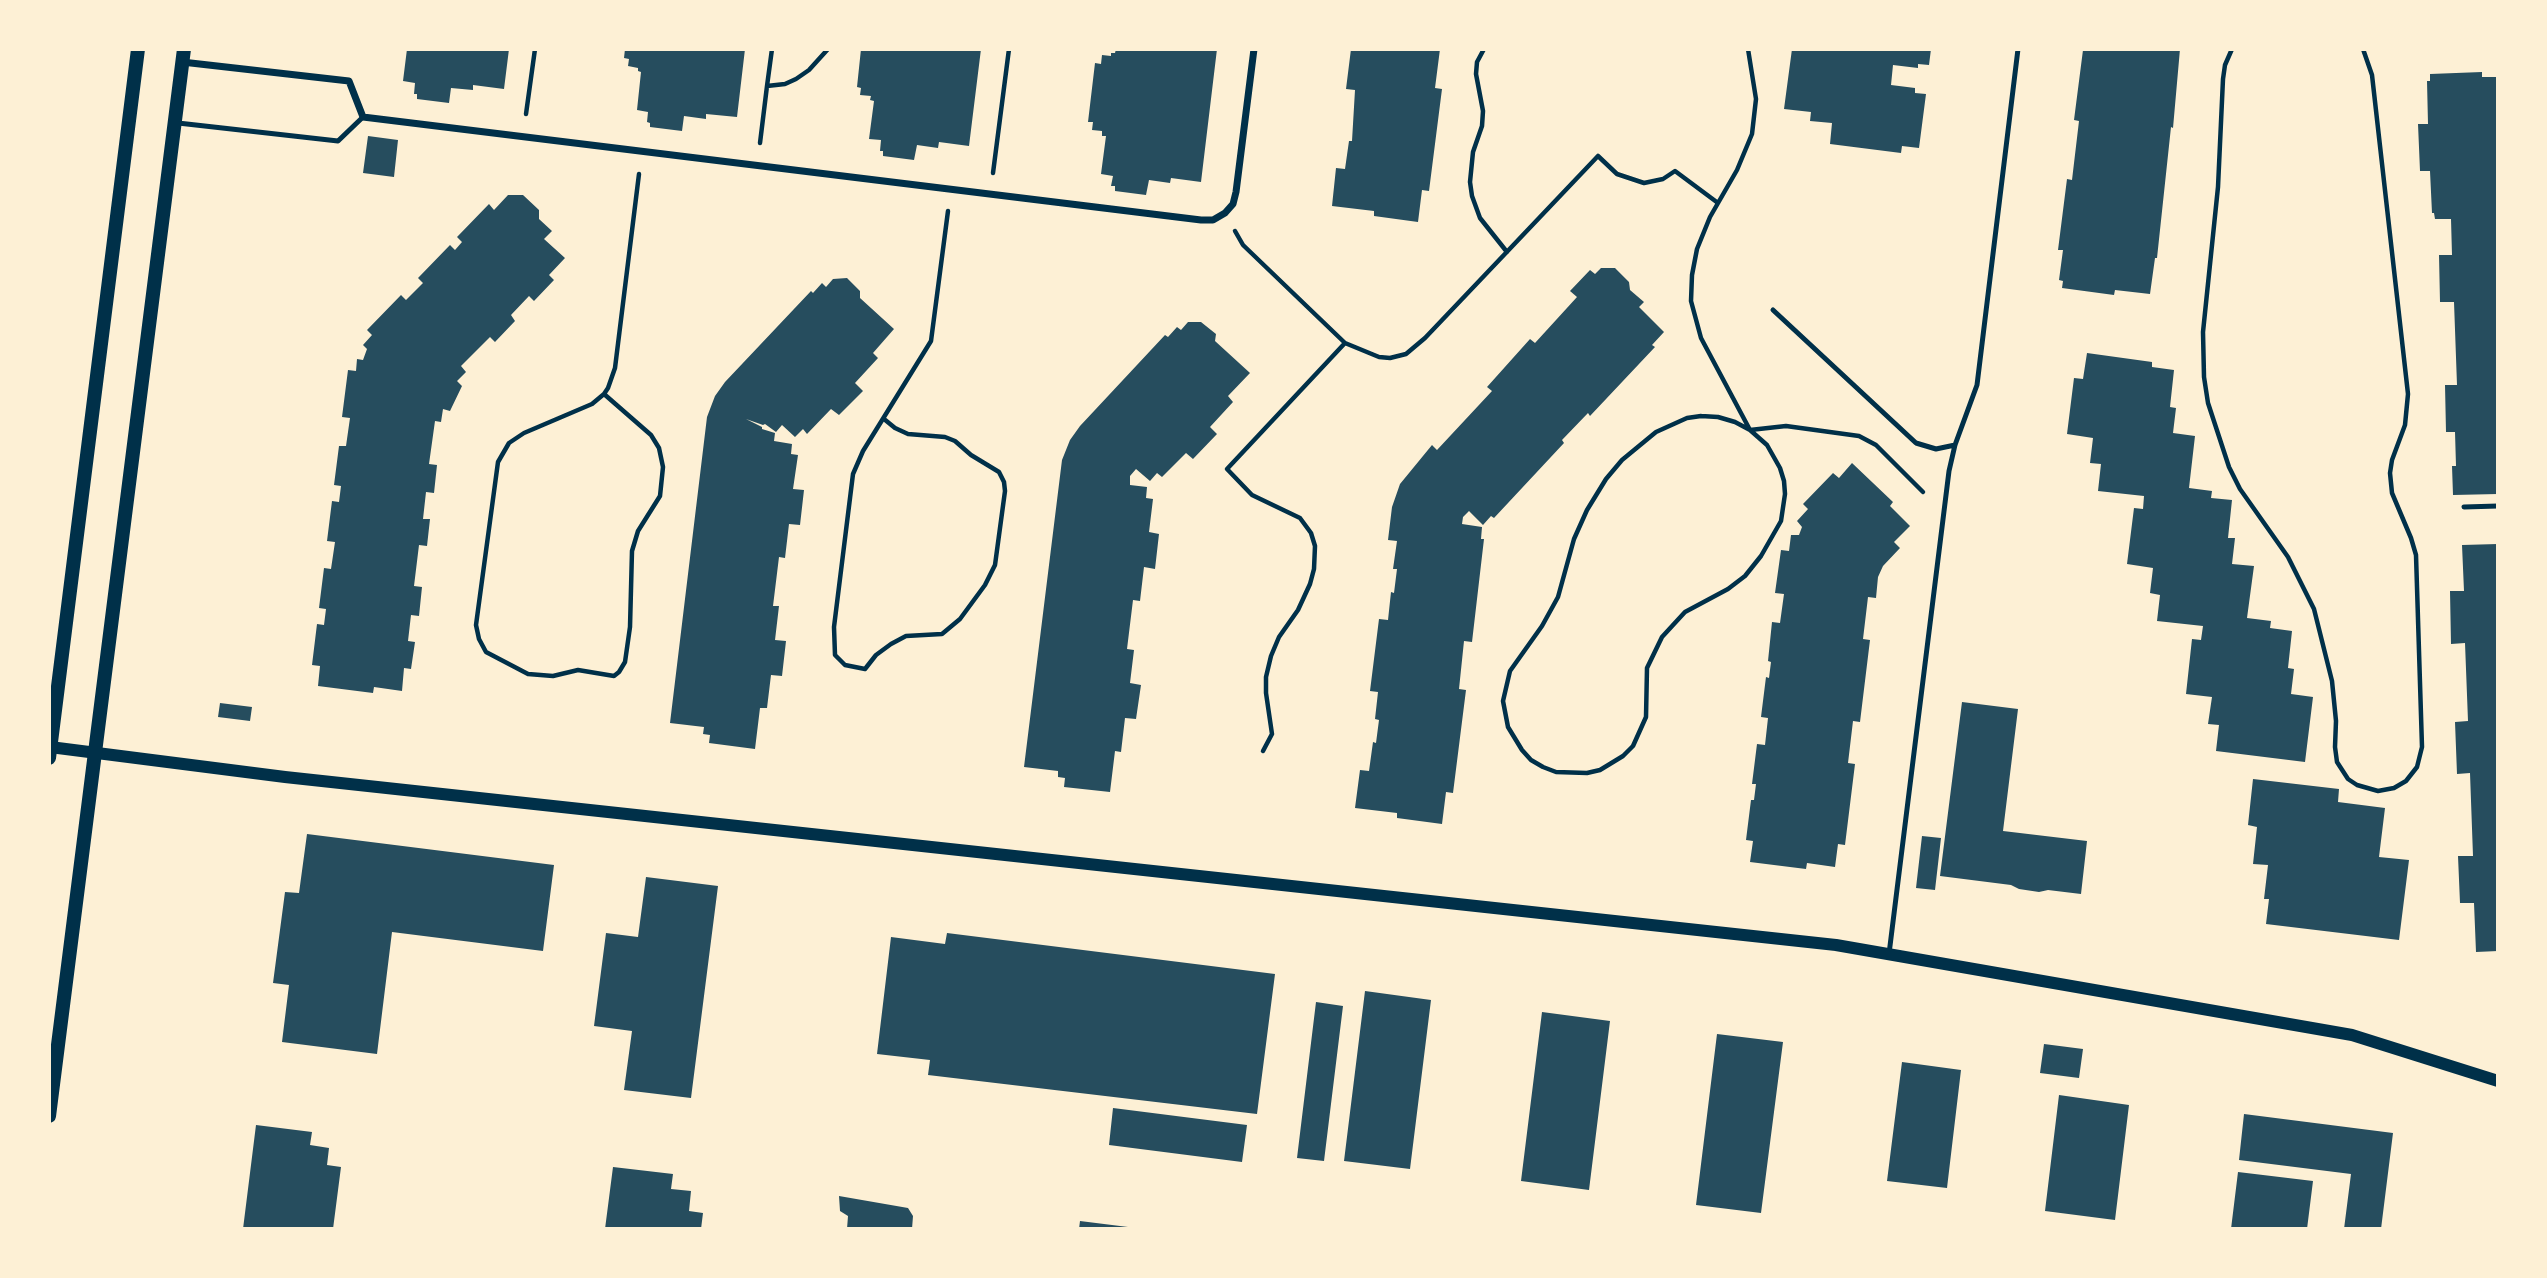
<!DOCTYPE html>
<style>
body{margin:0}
#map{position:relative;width:2547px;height:1278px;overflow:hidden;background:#fdf0d5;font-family:Helvetica,sans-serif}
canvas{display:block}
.frame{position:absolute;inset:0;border:51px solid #fdf0d5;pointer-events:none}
</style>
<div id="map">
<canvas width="2547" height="1278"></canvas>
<div class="frame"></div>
</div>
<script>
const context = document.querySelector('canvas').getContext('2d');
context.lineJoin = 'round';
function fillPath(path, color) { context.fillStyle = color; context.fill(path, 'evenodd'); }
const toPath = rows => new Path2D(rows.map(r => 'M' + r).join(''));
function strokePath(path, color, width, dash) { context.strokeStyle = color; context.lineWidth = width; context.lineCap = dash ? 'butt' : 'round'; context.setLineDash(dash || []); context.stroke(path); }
const building = toPath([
 [407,49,509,49,504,89,473,85,473,90,451,88,449,103,417,99,417,94,414,94,415,83,403,81],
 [625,49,745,49,737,117,706,114,706,119,684,116,682,131,650,127,650,123,647,122,648,112,637,110,641,72,638,71,638,68,628,66,629,59,624,58],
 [861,49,981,49,969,146,939,142,938,148,917,145,914,160,883,156,883,151,880,151,881,140,869,139,874,101,870,100,871,96,860,95,861,88,857,87],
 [1116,49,1217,49,1201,182,1171,178,1170,183,1149,180,1146,195,1115,191,1115,186,1111,186,1113,176,1101,174,1106,136,1102,136,1102,131,1092,130,1093,122,1088,122,1095,63,1101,64,1102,55,1111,56,1111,53,1115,53],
 [1351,49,1440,49,1435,88,1442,89,1429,191,1422,190,1418,222,1374,216,1374,211,1332,206,1336,168,1345,169,1349,141,1352,141,1355,90,1346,89],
 [1792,49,1931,49,1929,65,1918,64,1918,68,1893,65,1891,85,1915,88,1915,93,1926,94,1919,148,1902,146,1901,153,1830,144,1832,123,1810,121,1811,112,1784,109],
 [2088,49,2180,49,2173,128,2171,127,2157,258,2155,258,2150,294,2115,290,2114,295,2062,288,2063,281,2059,280,2063,250,2058,250,2067,179,2072,180,2079,121,2074,120,2083,50],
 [2482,72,2482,77,2498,77,2498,494,2453,495,2452,466,2456,466,2455,432,2446,432,2445,385,2457,385,2454,302,2440,302,2439,255,2452,255,2451,219,2435,219,2434,213,2432,213,2430,171,2420,171,2418,124,2428,124,2427,81,2430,81,2430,74],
 [368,136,398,140,394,177,363,173],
 [508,195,523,195,539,210,539,219,552,231,544,239,565,258,549,275,554,280,534,301,529,296,511,315,515,321,495,342,490,337,461,366,466,372,457,381,462,386,450,411,443,409,441,422,435,421,429,464,437,465,434,493,426,492,423,519,430,519,427,546,419,545,414,586,422,587,419,616,411,615,408,641,415,642,411,669,404,668,402,691,374,687,373,693,318,686,320,666,312,665,317,624,324,625,326,609,319,608,324,568,331,569,335,542,327,541,332,501,339,502,341,486,334,485,339,446,346,446,350,418,342,417,348,370,356,371,357,359,363,360,367,349,363,345,372,335,367,330,401,295,406,300,423,283,418,278,450,245,455,250,462,242,457,237,489,204,494,210],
 [1601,268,1615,268,1629,282,1630,290,1644,302,1639,307,1664,332,1652,345,1655,347,1590,416,1588,413,1562,440,1564,443,1494,518,1491,516,1483,525,1469,511,1463,517,1462,524,1482,527,1481,539,1484,539,1472,642,1464,641,1459,689,1466,690,1453,793,1446,792,1442,824,1397,818,1397,813,1355,808,1360,770,1369,771,1373,742,1376,743,1379,720,1375,719,1378,692,1370,691,1379,619,1388,620,1391,592,1394,593,1397,569,1393,569,1397,541,1388,540,1392,507,1400,484,1432,445,1437,450,1492,391,1487,387,1530,339,1535,343,1577,297,1570,291,1590,270,1595,274],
 [847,278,860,291,860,298,894,329,873,353,878,358,855,383,863,391,839,415,831,409,807,434,803,429,795,437,782,425,776,432,765,424,763,425,746,419,762,427,762,429,775,433,774,441,792,444,791,454,798,455,793,489,804,490,800,525,789,524,785,558,779,557,773,606,779,606,775,640,786,641,782,676,771,675,767,708,760,708,755,749,709,743,710,735,703,734,704,727,670,723,707,417,715,396,725,382,811,291,813,293,822,283,826,287,833,279],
 [1188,322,1201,322,1216,334,1215,341,1250,373,1228,396,1233,402,1210,427,1217,434,1193,459,1186,453,1162,477,1157,473,1150,481,1136,469,1130,476,1130,485,1147,487,1146,498,1153,499,1149,532,1159,534,1155,569,1144,567,1140,601,1133,600,1127,649,1134,650,1130,683,1141,685,1136,719,1125,718,1121,752,1115,751,1110,792,1064,787,1065,778,1058,777,1058,771,1024,767,1062,460,1070,440,1080,426,1165,335,1168,337,1177,327,1181,330],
 [2087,353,2152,362,2152,367,2174,370,2170,407,2176,408,2173,433,2195,436,2189,488,2212,491,2211,498,2232,500,2228,538,2235,538,2232,564,2254,566,2247,618,2271,621,2270,628,2292,631,2288,668,2294,669,2291,694,2313,697,2305,762,2216,751,2219,725,2208,724,2212,697,2186,694,2192,639,2201,640,2203,626,2157,621,2160,595,2150,593,2153,568,2127,564,2134,508,2143,509,2144,496,2098,491,2101,464,2090,463,2093,438,2067,434,2074,378,2083,379],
 [1852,463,1893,502,1890,506,1910,526,1894,542,1900,548,1883,566,1878,577,1876,598,1868,597,1863,639,1870,640,1860,722,1853,721,1848,763,1855,764,1845,845,1838,844,1835,867,1807,863,1806,869,1750,862,1753,841,1746,840,1751,800,1754,800,1756,784,1752,784,1757,744,1765,745,1768,718,1761,717,1766,677,1769,678,1771,662,1768,661,1772,622,1780,623,1784,594,1775,593,1781,550,1789,551,1791,535,1799,535,1802,527,1797,521,1808,509,1803,504,1833,473,1839,478],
 [2498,544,2498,951,2476,952,2474,903,2460,903,2458,856,2473,856,2470,773,2457,774,2455,722,2468,721,2465,643,2451,644,2450,591,2464,591,2462,545],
 [1962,702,2018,709,2003,831,2087,841,2081,894,2048,890,2039,892,2019,889,2011,885,1940,876],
 [220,703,252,707,250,721,218,717],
 [2253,779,2339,789,2338,802,2385,808,2379,857,2409,860,2399,940,2266,924,2269,899,2264,899,2268,865,2253,864,2257,827,2248,825],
 [307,834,554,865,543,951,392,932,377,1054,282,1042,289,985,273,983,285,892,299,893],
 [1922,836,1941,838,1935,890,1916,888],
 [646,877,718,886,691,1098,624,1090,632,1031,594,1026,606,933,638,937],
 [947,933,1275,974,1257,1114,928,1075,930,1060,877,1054,891,937,945,944],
 [1365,991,1431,1000,1410,1169,1344,1161],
 [1316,1002,1343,1006,1324,1161,1297,1158],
 [1542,1012,1610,1021,1589,1190,1521,1181],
 [1717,1034,1783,1042,1761,1213,1696,1205],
 [2044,1044,2083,1049,2079,1078,2040,1073],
 [1902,1062,1961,1070,1947,1188,1887,1181],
 [2059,1095,2129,1105,2115,1220,2045,1211],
 [1113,1108,1247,1125,1242,1162,1109,1145],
 [2244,1114,2393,1133,2381,1229,2344,1229,2351,1174,2239,1160],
 [256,1125,312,1132,310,1145,329,1148,327,1165,341,1167,333,1229,243,1229],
 [613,1167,673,1174,671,1189,691,1191,689,1211,703,1213,701,1229,605,1229],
 [2238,1172,2313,1181,2307,1229,2231,1229],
 [839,1196,908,1208,913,1216,912,1229,847,1229,848,1216,840,1211],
 [1080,1221,1128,1227,1128,1229,1079,1229]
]);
const path = toPath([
 [1484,49,1477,62,1476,74,1483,111,1482,126,1473,152,1470,182,1472,196,1480,218,1507,252],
 [1748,49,1756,99,1752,134,1737,170,1710,217,1697,249,1692,275,1691,301,1701,338,1750,430,1786,426,1859,436,1876,445,1923,492],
 [2232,49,2225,65,2223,79,2218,187,2203,332,2204,377,2208,403,2229,467,2240,489,2288,557,2314,609,2332,681,2336,721,2335,747,2337,762,2348,779,2357,785,2378,791,2394,788,2406,781,2417,767,2422,747,2416,555,2411,538,2392,493,2390,473,2392,460,2405,425,2408,394,2372,75,2363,49],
 [767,86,772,49],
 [526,114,535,49],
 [760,143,767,86,785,84,796,79,809,70,828,49],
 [993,173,1009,49],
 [1235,231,1243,245,1345,343,1227,469,1252,495,1300,518,1311,533,1315,546,1314,569,1310,584,1298,610,1279,637,1271,656,1266,677,1266,693,1272,734,1263,751],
 [1345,343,1379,357,1390,358,1406,354,1425,338,1598,156,1617,174,1644,183,1663,179,1675,171,1718,203],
 [604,394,651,435,659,448,663,467,660,496,638,531,632,551,630,627,625,662,619,672,614,676,578,670,553,676,528,674,486,652,479,639,476,625,498,462,509,443,524,433,592,404,604,394,608,388,615,368,639,174],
 [1701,416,1718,417,1735,422,1750,430,1767,445,1780,468,1784,481,1785,494,1781,521,1761,556,1745,576,1728,589,1685,612,1662,637,1647,668,1646,717,1633,746,1623,756,1600,770,1587,773,1556,772,1543,767,1531,760,1522,750,1508,727,1503,701,1510,671,1542,626,1558,597,1574,539,1587,510,1606,479,1622,460,1656,432,1687,418,1701,416],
 [884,419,895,428,908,434,945,437,955,441,971,455,999,472,1004,482,1005,491,995,565,985,585,960,619,942,634,906,636,891,644,876,655,865,669,845,665,835,655,834,627,853,474,863,451,931,341,948,211]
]);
const service = toPath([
 [178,123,338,141,363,117],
 [1773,310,1916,443,1936,449,1955,445],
 [2464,507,2498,506],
 [1889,954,1949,471,1955,445,1977,385,2018,49]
]);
const minor = toPath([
 [182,62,349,81,363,117,1201,220,1213,220,1225,213,1233,204,1236,192,1254,49]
]);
const tertiary = toPath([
 [50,747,285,777,1836,945,2352,1035,2498,1081]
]);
const secondary = toPath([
 [49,758,138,49],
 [49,1116,184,49]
]);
fillPath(building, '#264d5e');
strokePath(path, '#003049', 4.5);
strokePath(service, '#003049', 5);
strokePath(minor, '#003049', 7);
strokePath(tertiary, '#003049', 12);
strokePath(secondary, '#003049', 14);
</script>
